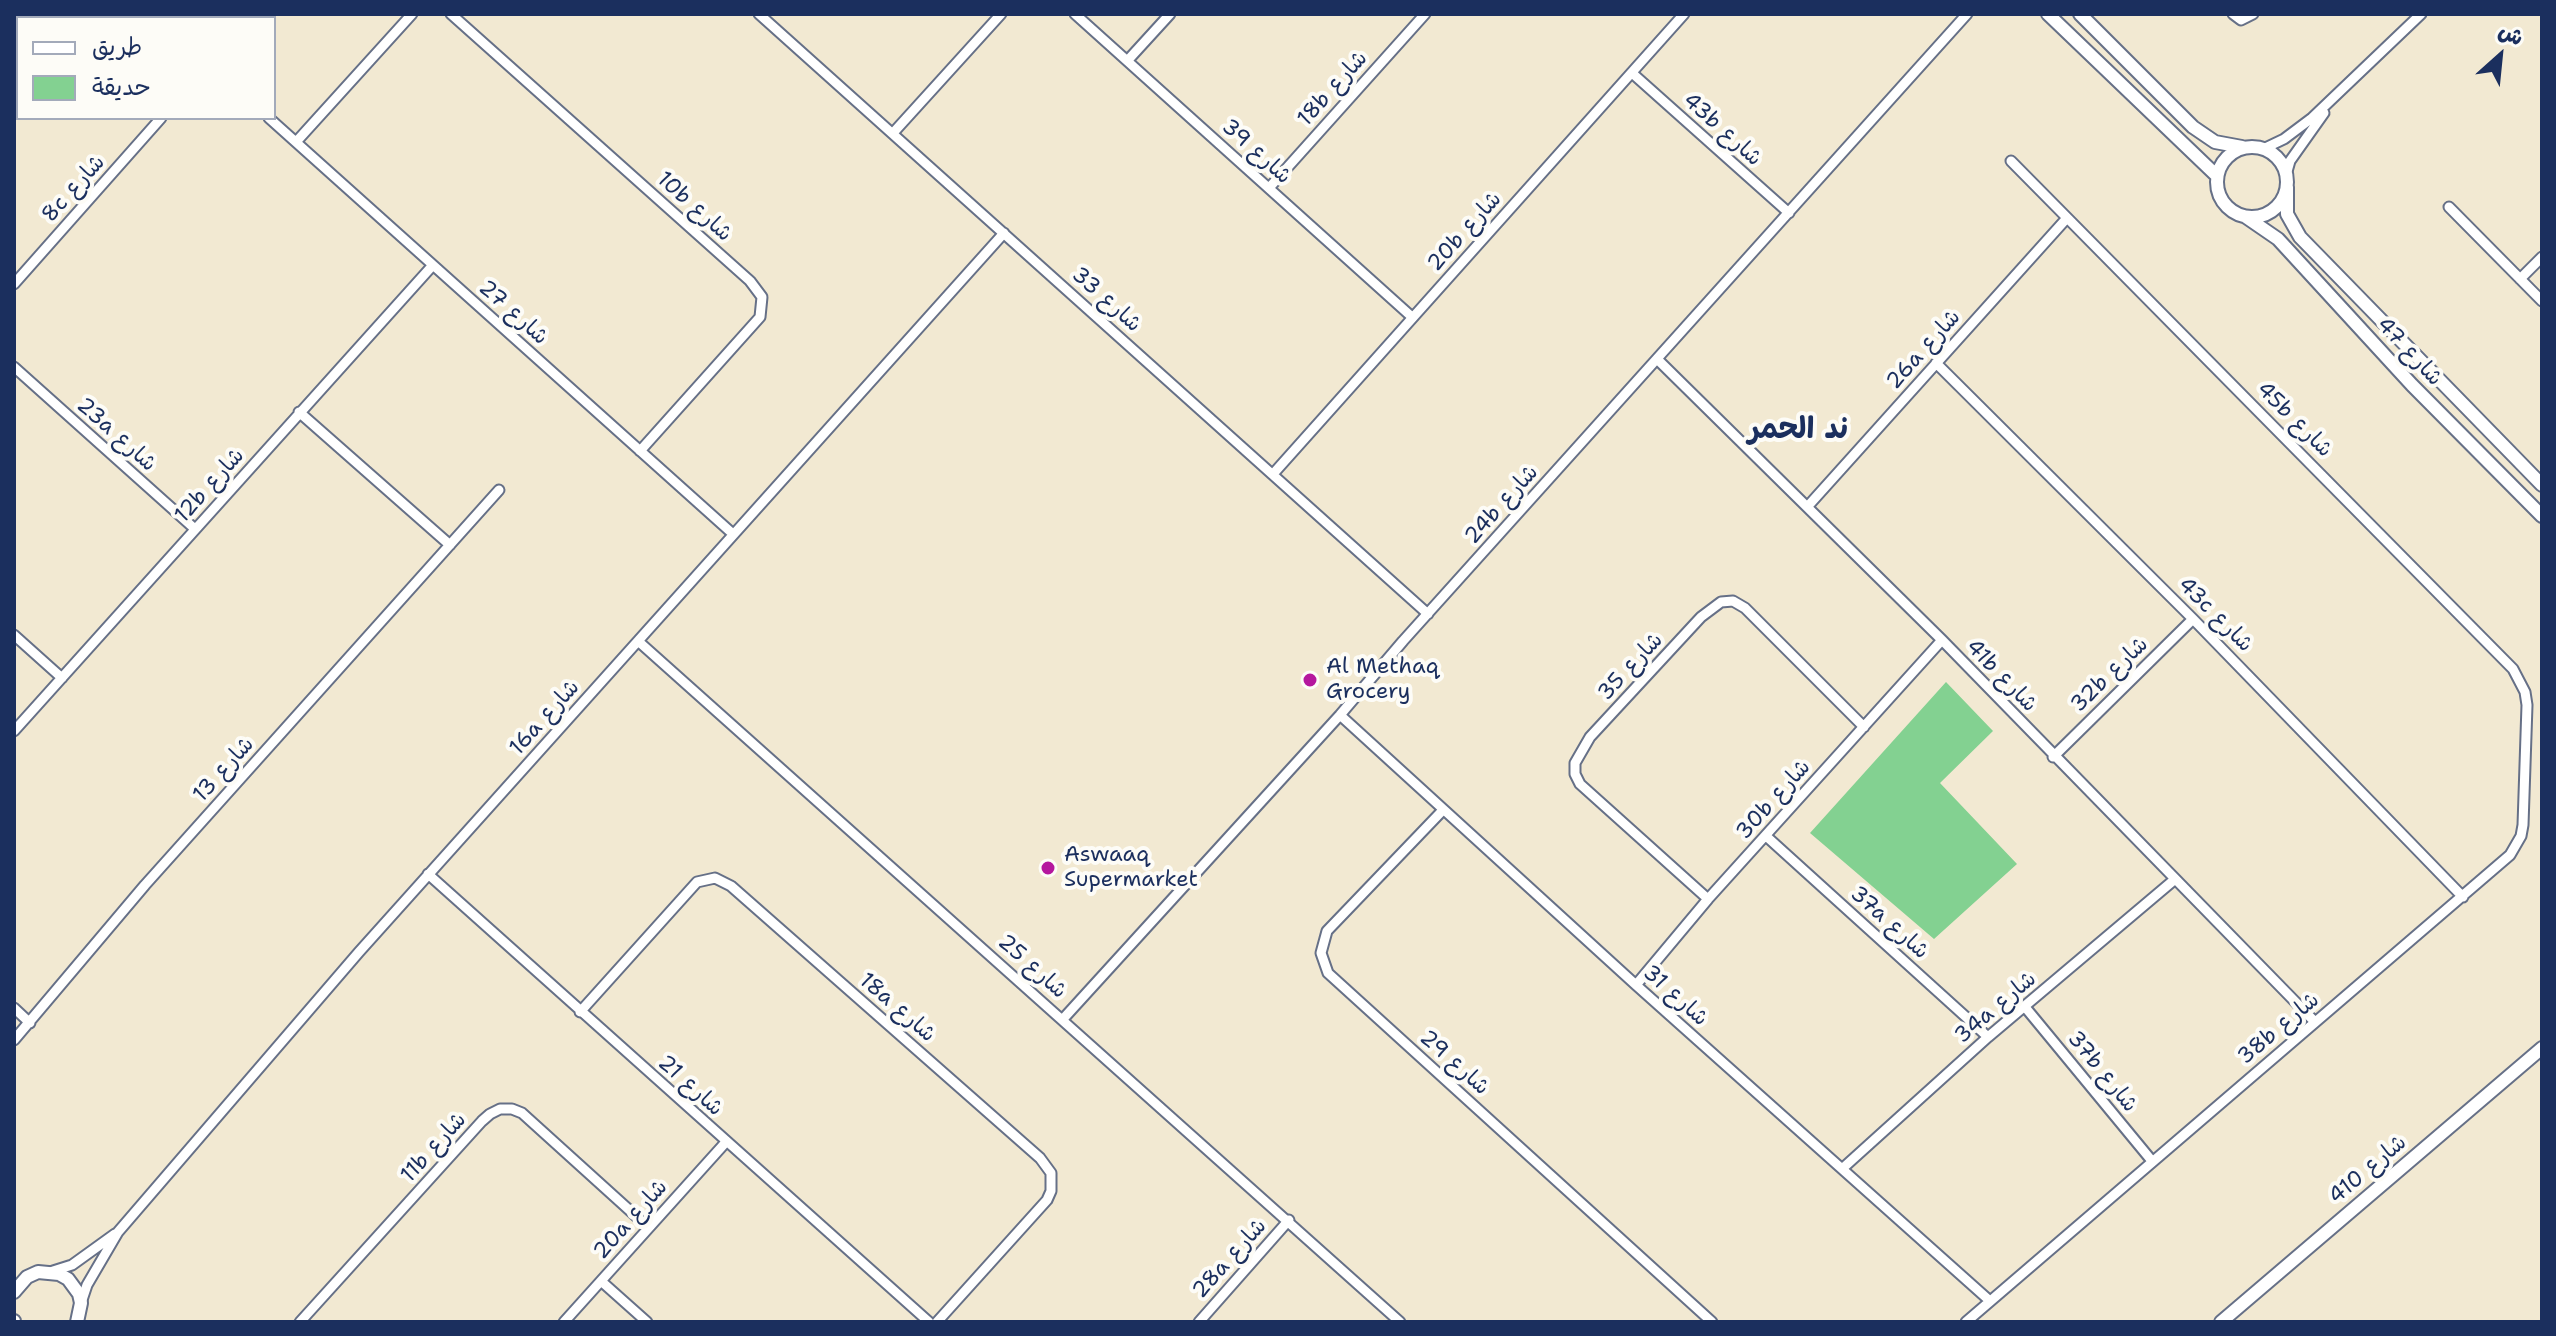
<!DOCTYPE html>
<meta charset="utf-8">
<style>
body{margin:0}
#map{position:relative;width:2556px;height:1336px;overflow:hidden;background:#f2e9d2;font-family:"Shantell Sans","Playpen Sans Arabic",sans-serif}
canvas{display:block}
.frame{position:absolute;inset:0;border:16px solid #1b2f5e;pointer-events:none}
.legend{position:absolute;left:16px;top:16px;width:260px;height:104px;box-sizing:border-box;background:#fdfcf7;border:2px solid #a3aaba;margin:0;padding:10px 14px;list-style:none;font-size:24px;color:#1b2f5e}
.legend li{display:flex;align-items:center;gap:16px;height:40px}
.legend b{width:40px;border:2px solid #a3aaba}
.north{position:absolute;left:2460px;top:16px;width:80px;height:80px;-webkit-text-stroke:6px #fdfcf7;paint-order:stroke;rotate:27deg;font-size:22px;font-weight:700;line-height:32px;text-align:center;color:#1b2f5e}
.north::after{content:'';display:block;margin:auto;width:28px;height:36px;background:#1b2f5e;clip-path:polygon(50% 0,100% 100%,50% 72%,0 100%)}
</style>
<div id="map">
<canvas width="2556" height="1336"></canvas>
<div class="frame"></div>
<ul class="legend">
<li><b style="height:10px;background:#fff"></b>طريق</li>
<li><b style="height:22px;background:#83d191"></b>حديقة</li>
</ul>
<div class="north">ش</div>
</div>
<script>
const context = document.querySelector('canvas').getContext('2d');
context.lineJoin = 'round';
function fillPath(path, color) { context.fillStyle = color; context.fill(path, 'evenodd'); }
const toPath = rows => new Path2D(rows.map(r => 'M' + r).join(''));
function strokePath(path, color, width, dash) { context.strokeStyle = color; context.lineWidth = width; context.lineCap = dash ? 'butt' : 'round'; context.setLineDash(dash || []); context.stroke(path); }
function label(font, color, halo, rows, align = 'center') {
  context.font = font + ' "Shantell Sans","Playpen Sans Arabic",sans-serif'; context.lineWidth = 8; context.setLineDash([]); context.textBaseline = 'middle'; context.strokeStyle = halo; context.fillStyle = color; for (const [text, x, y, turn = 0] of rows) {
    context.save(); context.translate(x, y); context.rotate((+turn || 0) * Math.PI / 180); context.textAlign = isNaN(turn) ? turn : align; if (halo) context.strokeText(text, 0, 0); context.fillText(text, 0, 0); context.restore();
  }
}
const green = toPath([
 [1946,682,1993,731,1940,783,2017,864,1934,939,1810,833]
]);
const minor = toPath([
 [451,14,750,281,762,297,760,317,640,451],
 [759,14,1428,614],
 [1075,14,1412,317],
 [2233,14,2241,20,2253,14],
 [251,18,255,14],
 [1128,60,1170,14],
 [1632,73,1789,213],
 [269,118,733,534],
 [893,133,1001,14],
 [296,142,412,14],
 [2263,149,2284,139,2312,118,2421,14],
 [2286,175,2290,161,2324,113],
 [1269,188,1425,14],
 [2449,207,2542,301],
 [2520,279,2542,257],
 [14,284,161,118],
 [1657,359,1942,640,2315,1022],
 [1936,363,2193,619,2463,897],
 [14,367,195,529],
 [299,412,450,545],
 [1273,474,1684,14],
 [1808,506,2067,218],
 [14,635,62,678],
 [638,641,1400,1322],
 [1340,715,1636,985,1990,1301],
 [14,731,433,265],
 [2053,757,2193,619],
 [1443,810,1327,931,1321,953,1328,973,1712,1322],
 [1766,836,1988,1037],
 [428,874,929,1322],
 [1708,899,1580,784,1575,774,1575,763,1590,737,1701,617,1721,602,1733,601,1745,608,1864,727],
 [1636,985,1708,899,1942,640],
 [2025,1007,2152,1161],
 [14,1008,30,1023],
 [580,1012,697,882,715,878,731,886,1040,1158,1051,1173,1051,1191,1047,1200,937,1322],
 [1063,1019,1340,715,1403,641,1967,14],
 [14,1040,145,885,499,490],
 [1843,1168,1988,1037,2174,880],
 [53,1271,72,1265,115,1234],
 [601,1281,647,1322],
 [81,1303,87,1285,118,1232,359,952,1004,233],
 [300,1322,482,1121,490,1114,500,1109,512,1109,522,1113,648,1227],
 [564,1322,726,1142],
 [1199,1322,1289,1220],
 [1966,1322,2510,855,2521,836,2523,825,2527,705,2525,692,2513,669,2011,161]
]);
const tertiary = toPath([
 [2048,14,2217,176],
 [2080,14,2193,127,2215,142,2242,147],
 '2217 182a35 35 0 1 1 70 0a35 35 0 1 1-70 0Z',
 [2287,187,2287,214,2300,237,2542,485],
 [2246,217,2278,239,2412,385,2542,516],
 [14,1292,27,1277,38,1272,59,1274,68,1279,79,1294,81,1303,77,1322],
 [14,1321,14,1322],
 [2221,1322,2542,1048]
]);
const markers = [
 [1310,680,8,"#b5179e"],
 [1048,868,8,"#b5179e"]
];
const streetNames = [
 ["18b شارع",1333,89,-48],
 ["43b شارع",1722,130,42],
 ["شارع 39",1256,152,42],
 ["8c شارع",74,189,-48],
 ["10b شارع",694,207,42],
 ["20b شارع",1465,232,-48],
 ["شارع 33",1106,300,42],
 ["شارع 27",513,313,42],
 ["26a شارع",1924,350,-48],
 ["شارع 47",2409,352,47],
 ["45b شارع",2294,420,45],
 ["23a شارع",116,435,42],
 ["12b شارع",210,486,-48],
 ["24b شارع",1502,505,-48],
 ["43c شارع",2215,615,45],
 ["شارع 35",1631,667,-47],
 ["32b شارع",2110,675,-44],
 ["41b شارع",2001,676,46],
 ["16a شارع",545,718,-48],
 ["شارع 13",224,770,-48],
 ["30b شارع",1774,800,-48],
 ["37a شارع",1889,923,42],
 ["شارع 25",1032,967,42],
 ["شارع 31",1675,996,42],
 ["18a شارع",897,1008,41],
 ["34a شارع",1996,1008,-40],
 ["38b شارع",2279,1029,-40],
 ["شارع 29",1454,1063,42],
 ["37b شارع",2102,1072,51],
 ["شارع 21",690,1086,42],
 ["11b شارع",434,1148,-48],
 ["شارع 410",2368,1170,-40],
 ["20a شارع",631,1220,-48],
 ["28a شارع",1230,1259,-48]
];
const poiNames = [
 ["Al Methaq",1326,667],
 ["Grocery",1326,692],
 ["Aswaaq",1064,855],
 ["Supermarket",1064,880]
];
const districtNames = [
 ["ند الحمر",1798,430]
];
fillPath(green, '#83d191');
strokePath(minor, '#667087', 13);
strokePath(tertiary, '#667087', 16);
strokePath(minor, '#fff', 9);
strokePath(tertiary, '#fff', 12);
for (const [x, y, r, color] of markers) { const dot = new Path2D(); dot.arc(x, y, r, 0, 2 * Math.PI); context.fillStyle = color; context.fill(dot); strokePath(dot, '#fdfcf7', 3); }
label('22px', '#1b2f5e', '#fdfcf7', streetNames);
label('22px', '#1b2f5e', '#fdfcf7', poiNames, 'left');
label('bold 30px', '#1b2f5e', '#fdfcf7', districtNames);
</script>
